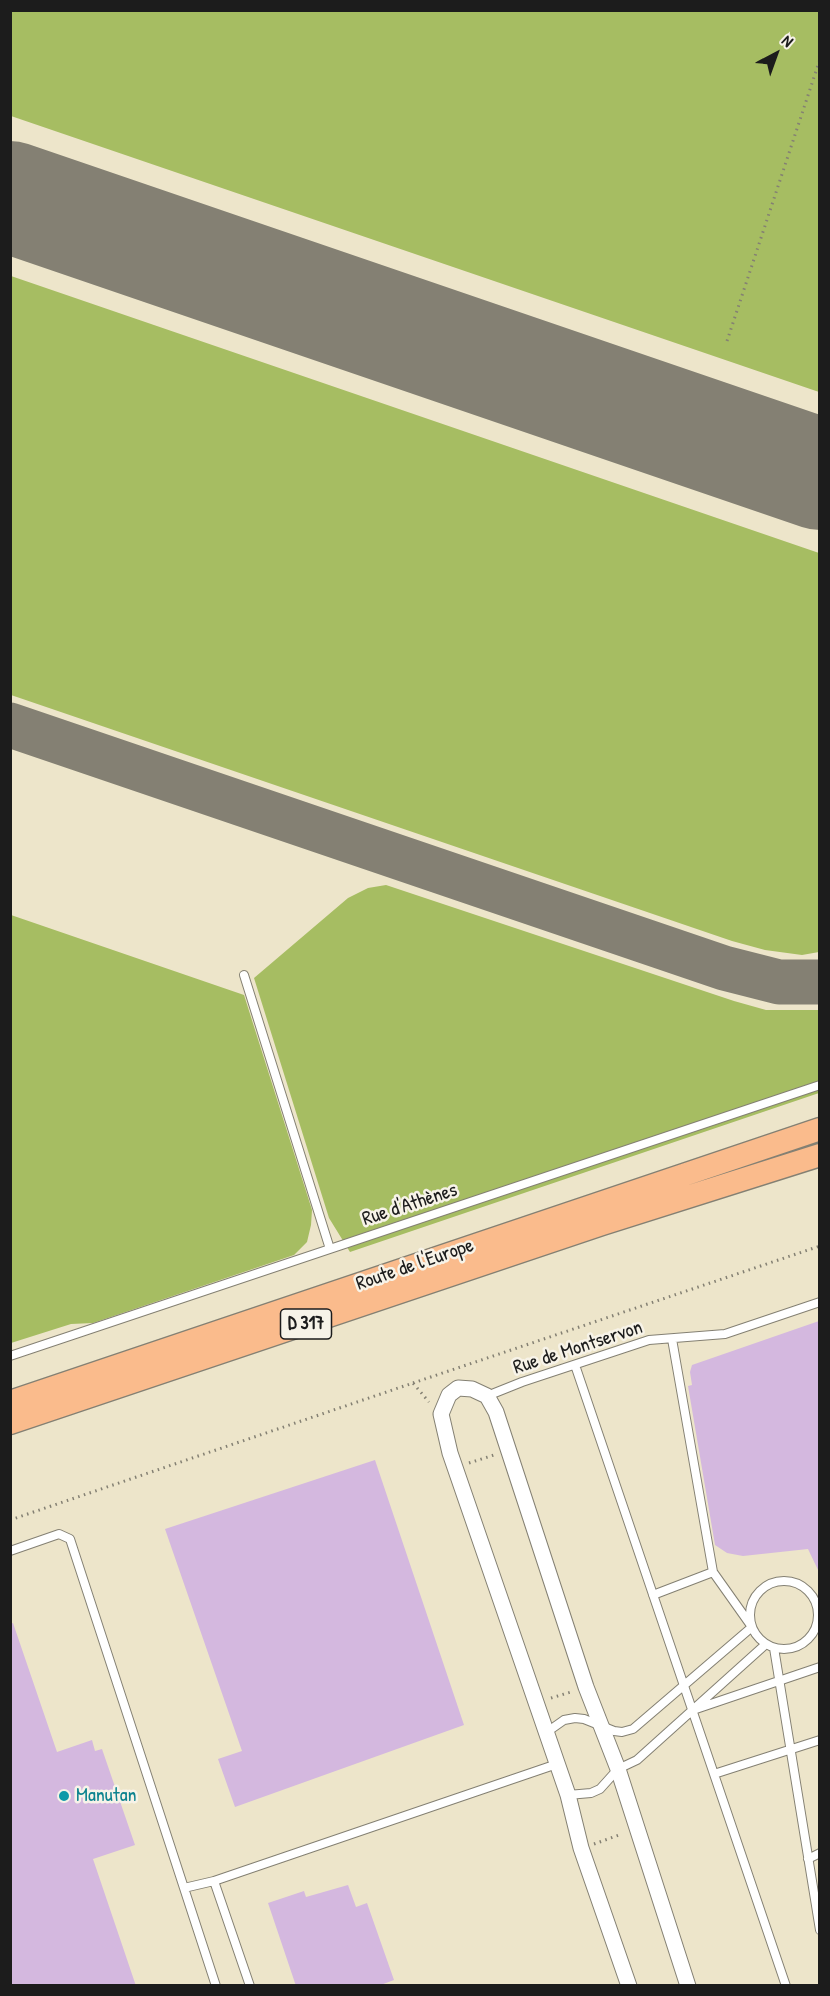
<!DOCTYPE html>
<meta charset="utf-8">
<style>
body{margin:0}
#map{position:relative;width:830px;height:1996px;overflow:hidden;background:#ede5ca;font-family:"Patrick Hand",sans-serif}
canvas{display:block}
.frame{position:absolute;inset:0;border:12px solid #1c1c1c;pointer-events:none}
.north{position:absolute;left:746px;top:24px;width:60px;height:60px;-webkit-text-stroke:4px #f7f3e8;paint-order:stroke;rotate:41deg;font-size:16px;font-weight:700;line-height:24px;text-align:center;color:#1c1c1c}
.north::after{content:'';display:block;margin:auto;width:21px;height:27px;background:#1c1c1c;clip-path:polygon(50% 0,100% 100%,50% 72%,0 100%)}
</style>
<div id="map">
<canvas width="830" height="1996"></canvas>
<div class="frame"></div>
<div class="north">N</div>
</div>
<script>
const context = document.querySelector('canvas').getContext('2d');
context.lineJoin = 'round';
function fillPath(path, color) { context.fillStyle = color; context.fill(path, 'evenodd'); }
const toPath = rows => new Path2D(rows.map(r => 'M' + r).join(''));
function strokePath(path, color, width, dash) { context.strokeStyle = color; context.lineWidth = width; context.lineCap = dash ? 'butt' : 'round'; context.setLineDash(dash || []); context.stroke(path); }
function label(font, color, halo, rows, align = 'center') {
  context.font = font + ' "Patrick Hand",sans-serif'; context.lineWidth = 5; context.setLineDash([]); context.textBaseline = 'middle'; context.strokeStyle = halo; context.fillStyle = color; for (const [text, x, y, turn = 0] of rows) {
    context.save(); context.translate(x, y); context.rotate((+turn || 0) * Math.PI / 180); context.textAlign = isNaN(turn) ? turn : align; if (halo) context.strokeText(text, 0, 0); context.fillText(text, 0, 0); context.restore();
  }
}
const green = toPath([
 [11,10,819,11,819,392,11,116],
 [11,276,819,553,819,952,802,955,765,950,732,941,11,695],
 [386,885,734,1001,766,1010,819,1010,819,1093,350,1252,329,1218,254,978,348,898,368,888],
 [11,915,244,995,312,1210,311,1225,307,1242,294,1255,93,1323,71,1324,11,1343]
]);
const taxiway = toPath([
 [10,725,724,968,779,982,820,982]
]);
const runway = toPath([
 [10,197,820,474]
]);
const building = toPath([
 [819,1321,819,1572,808,1549,743,1556,727,1553,715,1545,688,1386,692,1385,690,1372,692,1365],
 [375,1460,464,1725,235,1807,218,1759,242,1751,165,1529],
 [13,1623,57,1752,92,1740,95,1751,102,1749,135,1845,93,1859,136,1986,10,1986,10,1624],
 [348,1885,356,1907,367,1903,394,1980,378,1986,296,1986,268,1903,304,1891,306,1897]
]);
const path = toPath([
 [727,341,820,59],
 [413,1383,820,1246],
 [469,1463,494,1455],
 [10,1520,413,1383,429,1402],
 [551,1698,571,1692],
 [594,1844,622,1834]
]);
const lane = toPath([
 [244,975,330,1249],
 [10,1356,820,1085],
 [575,1365,786,1986],
 [487,1396,522,1382,649,1340,725,1334,820,1302],
 [10,1551,59,1534,70,1539,216,1986],
 '750 1615a34 34 0 1 1 68 0a34 34 0 1 1-68 0Z',
 [653,1595,713,1572],
 [774,1648,820,1930],
 [696,1709,820,1667],
 [547,1732,564,1720,575,1718,584,1719,614,1731,622,1732,633,1729,752,1627,713,1572,672,1339],
 [714,1774,820,1740],
 [568,1795,591,1793,600,1789,618,1769,637,1760,766,1644],
 [808,1859,820,1853],
 [214,1881,250,1986],
 [184,1888,214,1881,557,1764]
]);
const street = toPath([
 [629,1986,581,1848,568,1795,450,1453,441,1414,449,1395,458,1388,472,1389,487,1396,496,1412,586,1687,618,1769,688,1986]
]);
const primary = toPath([
 [10,1402,820,1129],
 [10,1423,602,1224,820,1155]
]);
const markers = [
 [64,1796,6,"#0f9aa8"]
];
const shields = [
 [306,1324,51]
];
const shieldNames = [
 ["D 317",306,1324]
];
const streetNames = [
 ["Rue d'Athènes",410,1205,-18],
 ["Route de l'Europe",415,1265,-19],
 ["Rue de Montservon",578,1348,-18]
];
const cultureNames = [
 ["Manutan",76,1796]
];
fillPath(green, '#a6bd62');
strokePath(taxiway, '#848073', 45);
strokePath(runway, '#848073', 112);
fillPath(building, '#d4b8df');
strokePath(lane, '#848073', 10);
strokePath(street, '#848073', 17);
strokePath(primary, '#848073', 25);
strokePath(path, '#848073', 3, [1.5, 4.5]);
strokePath(lane, '#fff', 8);
strokePath(street, '#fff', 15);
strokePath(primary, '#fabb8c', 22);
for (const [x, y, r, color] of markers) { const dot = new Path2D(); dot.arc(x, y, r, 0, 2 * Math.PI); context.fillStyle = color; context.fill(dot); strokePath(dot, '#f7f3e8', 2); }
for (const [x, y, w] of shields) { const box = new Path2D(); box.roundRect(x - w / 2, y - 15, w, 30, 4.5); context.fillStyle = '#f7f3e8'; context.fill(box); strokePath(box, '#1c1c1c', 1.5); }
label('bold 18px', '#1c1c1c', null, shieldNames);
label('20px', '#1c1c1c', '#f7f3e8', streetNames);
label('20px', '#0d838f', '#f7f3e8', cultureNames, 'left');
</script>
